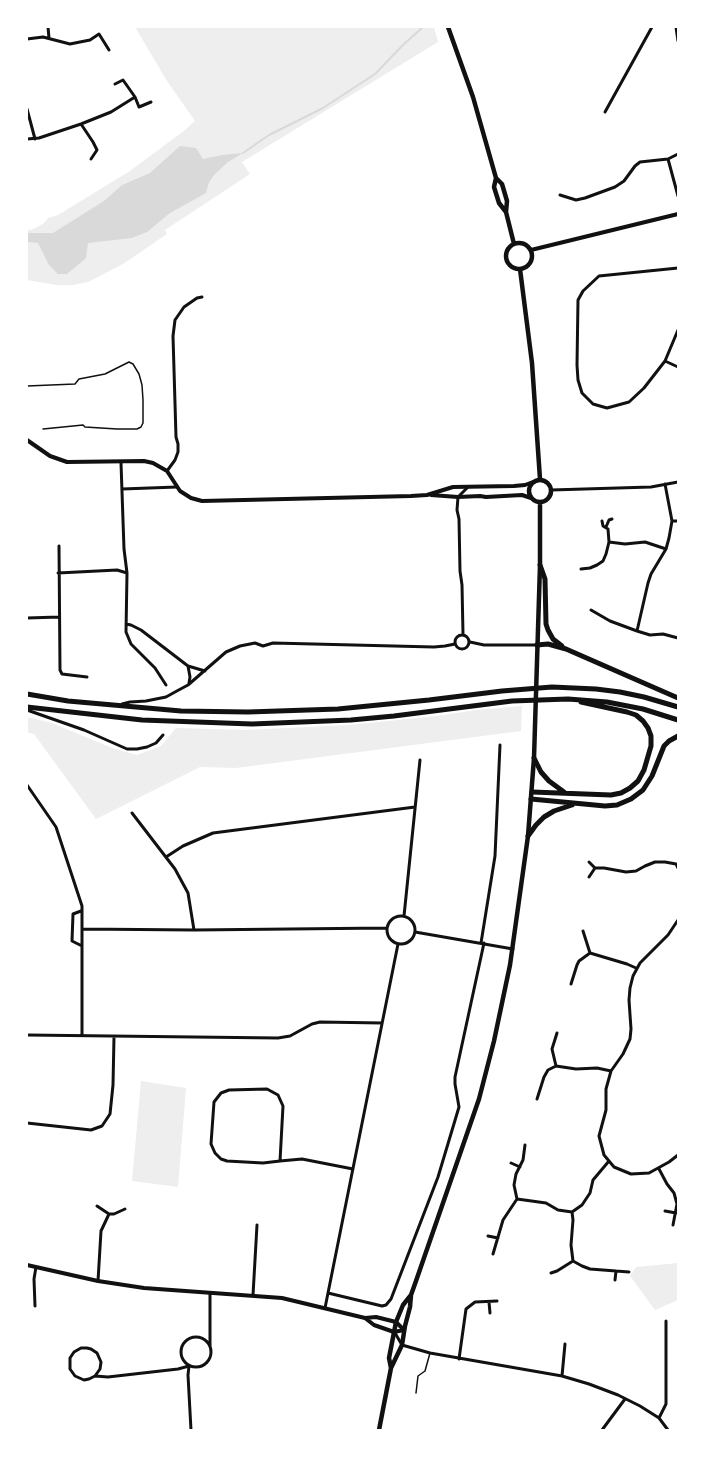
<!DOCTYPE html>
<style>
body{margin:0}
#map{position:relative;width:705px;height:1457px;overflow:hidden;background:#fff;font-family:"Roboto Condensed",sans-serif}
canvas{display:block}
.frame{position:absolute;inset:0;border:28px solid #fff;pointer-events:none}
</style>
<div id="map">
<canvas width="705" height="1457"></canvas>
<div class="frame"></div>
</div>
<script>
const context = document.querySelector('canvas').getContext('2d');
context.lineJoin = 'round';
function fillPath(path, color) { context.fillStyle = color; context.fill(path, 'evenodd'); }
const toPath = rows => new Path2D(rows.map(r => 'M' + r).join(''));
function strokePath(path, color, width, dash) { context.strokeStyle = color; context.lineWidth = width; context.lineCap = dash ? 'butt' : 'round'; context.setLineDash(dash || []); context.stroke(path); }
const green = toPath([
 [135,27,434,27,438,42,242,162,250,174,165,230,167,234,123,264,88,282,73,285,56,285,27,280,27,229,31,230,43,224,48,218,58,215,130,171,185,130,195,121,167,81],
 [522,706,521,731,236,768,200,767,96,819,34,734,27,732,27,717,52,723,112,748,137,755,161,746,176,728,246,730,349,725,437,716,476,710],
 [141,1081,186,1088,178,1187,132,1181],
 [678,1263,678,1300,655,1310,630,1276,636,1267]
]);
const water = toPath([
 [180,146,196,148,203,159,222,155,243,153,228,162,215,174,209,182,206,193,170,213,147,232,132,238,88,243,86,258,67,274,58,274,49,265,38,243,27,242,27,233,53,233,104,201,122,185,150,173]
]);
const stream = toPath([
 [243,153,269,135,323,108,375,74,403,45,423,27]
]);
const service = toPath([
 [27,386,75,384,79,379,105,374,129,362,133,364,139,374,142,385,143,400,143,423,141,427,137,429,117,429,85,427,83,425,43,429],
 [416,1393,418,1376,425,1371,430,1353]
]);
const minor = toPath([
 [48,27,49,38],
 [676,27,678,41],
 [27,39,43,37,70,44,90,40,99,34,109,50],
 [115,84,123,80,135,97,139,107,151,102],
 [27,109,35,139],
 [605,112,652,27],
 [81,124,93,142,97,150,91,159],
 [27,139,39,138,81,124,111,112,135,97],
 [668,159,678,154],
 [560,195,576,200,585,198,615,187,624,181,635,166,640,162,668,159,678,196],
 [678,268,599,276,583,291,578,300,577,365,578,380,582,393,593,404,607,408,629,402,644,388,665,361,678,330],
 [665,361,678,367],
 [121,463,124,549,127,573,126,632,131,644,155,668,166,685],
 [167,471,175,460,178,452,178,444,176,437,173,336,175,320,184,307,197,298,202,297],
 [122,489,177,487],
 [551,490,651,487,678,482],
 [602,521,603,526,608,529,609,542],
 [672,521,678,521],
 [606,527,609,520,612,519],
 [59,546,60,670,62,674,87,677],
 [581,569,590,568,597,565,603,561,606,554,609,542,625,544,645,542,666,549],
 [58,573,117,570,127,573],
 [591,610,610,621,637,631,648,583,651,574,666,549,669,538,672,521,665,484],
 [27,618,59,617],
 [126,624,131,625,141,630,188,666,205,671],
 [637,631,650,635,663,634,678,638],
 [463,634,462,585,460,571,459,519,457,510,458,497,468,487],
 '455 642a7 7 0 1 1 14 0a7 7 0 1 1-14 0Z',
 [470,642,484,645,537,645],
 [188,666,190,677,189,683],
 [122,704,130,702,146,701,166,697,175,692,188,685,226,652,240,646,255,643,263,646,273,643,434,647,445,646,455,644],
 [27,710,84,730,127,749,137,749,147,747,156,743,163,735],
 [27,785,56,827,82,906,82,1035],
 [132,813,175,869,188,893,194,930],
 [166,857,183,846,213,833,415,807],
 [589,862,595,868],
 [589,877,595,868,604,868,626,872,636,871,645,866,655,862,665,862,676,864,678,868],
 [81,911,73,914,72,941,82,946],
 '387 930a14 14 0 1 1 28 0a14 14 0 1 1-28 0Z',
 [404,916,420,760],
 [678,920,668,935,640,963,633,976,630,988,629,1000,631,1029,630,1039,623,1054,611,1071,606,1089,606,1110,599,1136,604,1155,614,1167,631,1174,649,1173,669,1162,678,1155],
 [82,929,194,930,386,928],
 [583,931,590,953],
 [415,932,513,949],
 [481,943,495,856,500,745],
 [571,984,577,965,579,961,590,953,627,964,636,968],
 [27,1035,278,1038,290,1036,312,1024,320,1022,382,1023],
 [556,1066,552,1049,557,1033],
 [537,1099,544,1077,548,1070,556,1066,576,1069,597,1068,611,1071],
 [27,1123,91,1130,102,1126,110,1114,113,1085,114,1037],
 [280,1161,283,1106,278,1095,267,1089,229,1090,221,1093,214,1102,211,1144,215,1153,221,1159,227,1161,263,1163,280,1161,302,1159,353,1169],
 [609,1161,593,1180,590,1193,582,1205,572,1212,573,1220,571,1245,573,1261,582,1266,590,1269,629,1272],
 [511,1163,520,1167],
 [659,1169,667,1184,674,1193,677,1204,673,1225],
 [517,1199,514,1185,516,1174,523,1160,525,1145],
 [97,1206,109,1214,114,1214,125,1209],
 [665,1211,676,1213],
 [488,1236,498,1238],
 [493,1254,503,1220,517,1199,546,1203,558,1210,572,1212],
 [551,1273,557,1271,573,1261],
 [615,1280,616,1271],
 [98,1281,101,1231,109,1214],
 [328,1293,382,1306,386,1305,391,1299,438,1177,459,1107,455,1084,455,1077,484,943],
 [210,1294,210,1346],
 [253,1295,257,1225],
 [489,1302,490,1313],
 [35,1306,34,1279,36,1267],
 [325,1308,398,944],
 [395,1333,402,1345,430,1353,562,1376,589,1384,618,1395,640,1406,659,1418,668,1430],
 '181 1352a15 15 0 1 1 30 0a15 15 0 1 1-30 0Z',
 [459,1359,466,1309,475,1302,497,1301],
 [95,1376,100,1369,101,1362,97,1353,91,1349,87,1348,81,1348,74,1352,70,1358,70,1369,75,1376,84,1380,89,1379,95,1376,108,1377,178,1369,189,1366,188,1375,191,1430],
 [562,1376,565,1344],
 [659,1418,666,1404,666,1321],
 [602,1430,625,1399]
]);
const tertiary = toPath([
 [531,250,678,214],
 [27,440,50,456,67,462,144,461,153,463,167,471,180,491,191,498,202,501,411,496,427,495,453,487,514,486,525,485,533,482],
 [431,495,458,497,480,496,486,497,522,495,531,498],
 [27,1265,98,1281,144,1288,282,1298,365,1318,374,1325,394,1332,404,1330],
 [365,1318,376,1317,396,1322,404,1330]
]);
const primary = toPath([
 [448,27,473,97,496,178,494,187,499,203,506,212],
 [496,178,502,184,507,201,506,212,514,244],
 '506 256a13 13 0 1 1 26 0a13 13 0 1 1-26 0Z',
 [520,269,532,363,540,479],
 '529 491a11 11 0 1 1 22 0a11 11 0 1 1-22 0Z',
 [391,1368,389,1358,396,1322,403,1305,411,1295,416,1281,479,1099,494,1041,510,965,528,836,534,758,540,565,540,502],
 [379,1430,391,1368,402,1345,405,1326,410,1307,411,1295]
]);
const trunk = toPath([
 [540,565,545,579,546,624,548,630,553,639,562,646],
 [537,645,548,644,566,649,678,698],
 [27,694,68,701,181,711,248,712,338,709,429,700,502,691,552,687,596,689,620,692,644,697,678,707],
 [27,707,142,720,252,724,351,720,394,716,512,701,568,699,607,702,643,709,678,720],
 [534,758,541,772,549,781,564,792],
 [532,792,611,795,621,793,630,788,638,781,644,770,651,746,651,736,648,728,643,721,636,715,627,712,581,702],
 [531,799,605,806,617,805,631,799,643,790,652,776,664,746,669,741,678,736],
 [528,836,536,825,544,817,554,811,572,805]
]);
fillPath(green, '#eee');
fillPath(water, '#d9d9d9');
strokePath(stream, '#d9d9d9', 2);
strokePath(service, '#111', 1.5);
strokePath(minor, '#111', 3);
strokePath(tertiary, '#111', 4);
strokePath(primary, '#111', 4.5);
strokePath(trunk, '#111', 5);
</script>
